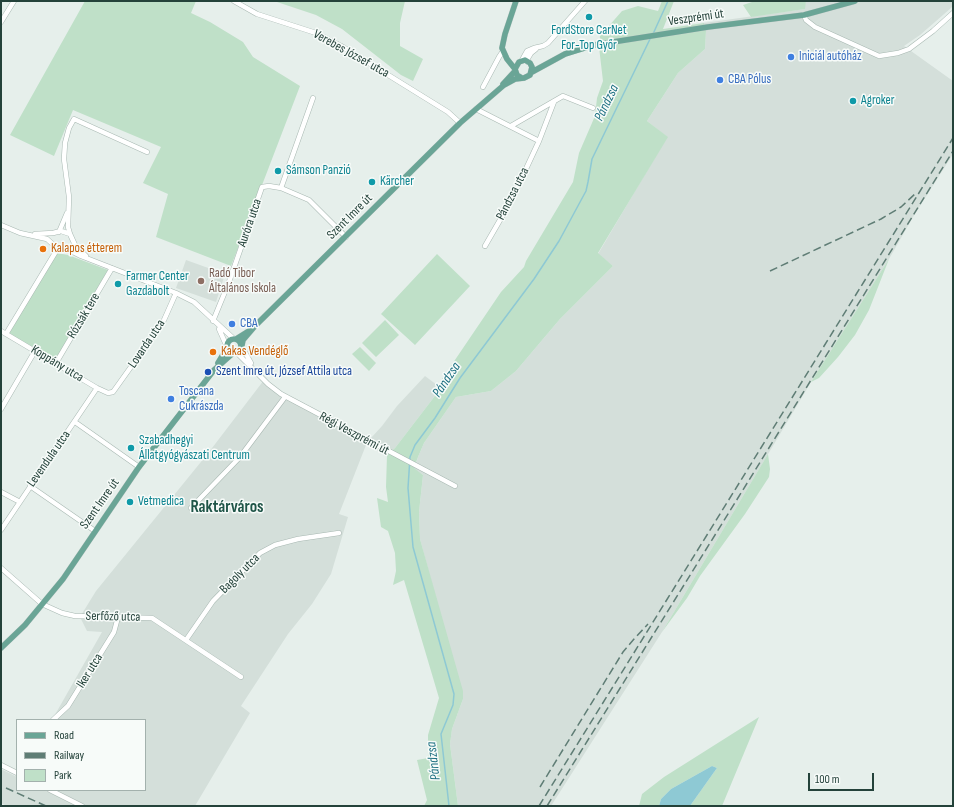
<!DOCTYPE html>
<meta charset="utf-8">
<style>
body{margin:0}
#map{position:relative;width:954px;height:807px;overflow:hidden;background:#e6efeb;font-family:"Sofia Sans Condensed",sans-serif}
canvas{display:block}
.frame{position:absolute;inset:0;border:2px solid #24423a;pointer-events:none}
.legend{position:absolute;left:16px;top:719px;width:130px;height:72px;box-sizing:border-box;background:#f7fbf9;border:1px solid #a3b1ad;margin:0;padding:5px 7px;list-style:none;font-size:12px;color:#24423a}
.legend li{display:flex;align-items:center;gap:8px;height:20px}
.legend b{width:20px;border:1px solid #a3b1ad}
.scale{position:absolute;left:808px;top:773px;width:66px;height:18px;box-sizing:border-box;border:2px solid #24423a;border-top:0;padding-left:5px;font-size:12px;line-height:14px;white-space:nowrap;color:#24423a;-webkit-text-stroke:3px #f7fbf9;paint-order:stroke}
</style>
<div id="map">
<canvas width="954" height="807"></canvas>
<div class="frame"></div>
<ul class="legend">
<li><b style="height:5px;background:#6aa596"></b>Road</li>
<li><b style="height:5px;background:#5f7d75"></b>Railway</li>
<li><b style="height:11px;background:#bfe0c8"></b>Park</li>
</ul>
<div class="scale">100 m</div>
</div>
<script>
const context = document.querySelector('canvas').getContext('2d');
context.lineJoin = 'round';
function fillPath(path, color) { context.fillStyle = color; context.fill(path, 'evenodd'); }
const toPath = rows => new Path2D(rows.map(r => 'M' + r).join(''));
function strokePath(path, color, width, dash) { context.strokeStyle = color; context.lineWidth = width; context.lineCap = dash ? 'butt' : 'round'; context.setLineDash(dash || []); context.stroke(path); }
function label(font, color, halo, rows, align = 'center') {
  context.font = font + ' "Sofia Sans Condensed",sans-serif'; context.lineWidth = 3; context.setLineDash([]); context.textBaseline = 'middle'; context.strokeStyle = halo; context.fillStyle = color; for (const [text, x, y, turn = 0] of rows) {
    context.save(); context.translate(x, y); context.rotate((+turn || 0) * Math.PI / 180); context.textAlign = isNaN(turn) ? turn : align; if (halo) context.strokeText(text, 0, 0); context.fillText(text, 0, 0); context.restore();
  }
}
const built = toPath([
 [806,1,953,1,953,6,951,8,920,35,904,46,953,81,953,154,913,217,889,259,811,382,662,632,551,806,458,806,450,744,452,729,463,699,420,539,419,512,423,475,414,469,418,457,424,443,456,397,491,391,516,371,560,319,613,266,598,254,667,137,647,121,678,73,705,49,706,31,704,23,804,9],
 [186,260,225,274,216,302,176,288],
 [425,376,441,388,395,448,387,455,366,445,339,514,348,517,331,574,312,604,288,634,241,706,250,713,195,806,7,806,1,803,1,769,17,777,17,790,145,790,145,720,52,720,102,632,87,631,80,617,96,591,209,452,264,380,268,384,337,425,371,438,382,426,397,406]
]);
const green = toPath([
 [85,1,196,1,191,13,210,22,243,42,253,57,300,86,231,266,156,237,168,194,143,183,161,147,73,110,54,156,10,135],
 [274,1,405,1,400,23,400,46,423,59,413,81,401,75,342,29,316,15],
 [662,1,674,1,663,29,704,23,706,31,705,49,678,73,647,121,668,137,598,253,613,266,560,319,516,371,491,391,456,397,424,443,418,457,414,468,423,475,419,512,420,539,463,691,463,699,452,729,450,744,458,806,424,806,427,800,417,760,428,758,428,735,439,698,404,580,393,585,396,571,395,553,388,531,381,527,377,498,388,502,386,487,387,455,395,448,441,388,438,385,501,292,524,267,526,261,573,182,579,153,595,116,597,98,603,81,599,47,600,36,622,11,638,6,658,11],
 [755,1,806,1,805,9,751,17,743,5],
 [57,253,68,255,108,270,55,361,8,333],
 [437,254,470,286,415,345,381,314],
 [889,259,869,310,855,335,838,357,819,378,811,382],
 [385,320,399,335,376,357,362,343],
 [360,347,376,363,369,371,352,354],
 [768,454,770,469,769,477,745,514,700,576,687,598,662,632],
 [759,717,722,806,690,806,717,768,712,766,671,789,661,799,659,806,639,806,642,794,664,777]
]);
const water = toPath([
 [712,766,717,768,690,806,659,806,661,799,671,789]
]);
const stream = toPath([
 [653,34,668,1],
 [449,806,441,734,453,705,454,694,413,547,408,488,410,457,415,445,435,418,460,378,534,279,559,241,586,191,588,182,592,159,651,37]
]);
const minor = toPath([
 [234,1,257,14,316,33,343,47,448,112,460,123],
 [804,15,806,20,815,27,879,56,898,53,909,49,933,31,953,13],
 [1,22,14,1],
 [522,60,527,51,534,48,543,46,548,43,585,1],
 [528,62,528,58,531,53,536,49],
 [483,87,499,57,503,51],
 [476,109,539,141],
 [511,126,563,96,593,108],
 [281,188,309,200,346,237],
 [1,225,20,233,47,239,58,249,71,251,81,256,176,293,194,302,234,339],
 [59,232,67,213],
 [35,234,53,233,61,231,70,234],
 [485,246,511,201,539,141,554,102],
 [86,256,75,245,70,234,68,227,69,197,64,159,65,143,69,128,74,119,147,152],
 [213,321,229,282,262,187,269,186,281,188,313,98],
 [219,329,227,347],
 [1,331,97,388,108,393,113,392,153,336,164,320,176,293],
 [6,334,58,248],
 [242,347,251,363],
 [237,353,268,384,281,394,455,486],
 [56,363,112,268],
 [1,409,35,351],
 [75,422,139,467],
 [30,486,95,531],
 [1,492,20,502],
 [191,508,240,457,285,397],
 [1,530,97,388],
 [1,568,42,604,62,613,75,616,152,618,241,677],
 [186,640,213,601,260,553,275,545,298,539,339,533],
 [53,720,68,706,114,632,118,617],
 [1,765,17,773],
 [50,790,82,806]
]);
const major = toPath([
 [515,69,507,59,502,48,505,34,516,1],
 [532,72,565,54,594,45,708,27,804,15,855,1],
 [503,84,515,71],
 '227 346a7 7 0 1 1 14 0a7 7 0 1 1-14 0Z',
 [236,339,252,329],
 [242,345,243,340,255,326,460,123,504,85,515,79,524,78,530,75,532,67,530,63,525,60,519,62,515,69,517,75,522,78],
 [218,363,227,348],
 [1,648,25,625,63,579,139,467,214,370,232,354]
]);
const rail = toPath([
 [770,271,881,219,901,207,916,193],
 [540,787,623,652,634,639,648,624],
 [6,788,46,806],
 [539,806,953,138],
 [547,806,953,151]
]);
const markers = [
 [589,17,4,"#0f9aa8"],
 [791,57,4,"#3f7fe0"],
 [720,80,4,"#3f7fe0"],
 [853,101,4,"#0f9aa8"],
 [278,171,4,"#0f9aa8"],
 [372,182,4,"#0f9aa8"],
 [43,249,4,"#e8710a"],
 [201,281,4,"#8d6e63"],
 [118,284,4,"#0f9aa8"],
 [232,324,4,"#3f7fe0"],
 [213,352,4,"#e8710a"],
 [208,372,4,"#1a4fb4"],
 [171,399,4,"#3f7fe0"],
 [131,448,4,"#0f9aa8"],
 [130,502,4,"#0f9aa8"]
];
const streetNames = [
 ["Veszprémi út",696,18,-8],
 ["Verebes József utca",351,54,29],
 ["Pándzsa utca",513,194,-63],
 ["Szent Imre út",350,217,-45],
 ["Auróra utca",250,223,-71],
 ["Rózsák tere",84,316,-59],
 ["Lovarda utca",147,344,-56],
 ["Koppány utca",57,364,31],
 ["Régi Veszprémi út",354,434,28],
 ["Levendula utca",49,459,-55],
 ["Szent Imre út",100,504,-55],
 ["Bagoly utca",240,574,-45],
 ["Serfőző utca",113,617,1],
 ["Iker utca",90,671,-58]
];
const cultureNames = [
 ["FordStore CarNet",589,31,"center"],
 ["For-Top Győr",589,46,"center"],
 ["Agroker",861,101],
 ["Sámson Panzió",286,171],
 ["Kärcher",380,182],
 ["Farmer Center",126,277],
 ["Gazdabolt",126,292],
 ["Szabadhegyi",139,441],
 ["Állatgyógyászati Centrum",139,456],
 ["Vetmedica",138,502]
];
const shopNames = [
 ["Iniciál autóház",799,57],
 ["CBA Pólus",728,80],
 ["CBA",240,324],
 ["Toscana",179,392],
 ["Cukrászda",179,407]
];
const foodNames = [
 ["Kalapos étterem",51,249],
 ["Kakas Vendéglő",221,352]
];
const educationNames = [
 ["Radó Tibor",209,274],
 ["Általános Iskola",209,289]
];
const transitNames = [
 ["Szent Imre út, József Attila utca",216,372]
];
const waterNames = [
 ["Pándzsa",607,103,-64],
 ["Pándzsa",447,380,-56],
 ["Pándzsa",434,761,-97]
];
const districtNames = [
 ["Raktárváros",227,508]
];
fillPath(built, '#d4dfda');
fillPath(green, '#bfe0c8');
fillPath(water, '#8ec9d4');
strokePath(stream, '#8ec9d4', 1.5);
strokePath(minor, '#a8b8b2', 5.5);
strokePath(major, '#c2cac8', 6);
strokePath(minor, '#fff', 4.5);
strokePath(major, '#6aa596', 5.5);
strokePath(rail, '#5f7d75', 1.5, [8, 4]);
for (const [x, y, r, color] of markers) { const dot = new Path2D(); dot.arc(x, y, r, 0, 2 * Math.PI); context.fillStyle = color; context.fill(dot); strokePath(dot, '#f7fbf9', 1.5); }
label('13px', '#24423a', '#f7fbf9', streetNames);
label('13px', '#0d838f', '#f7fbf9', cultureNames, 'left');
label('13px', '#366cbe', '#f7fbf9', shopNames, 'left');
label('13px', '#c56008', '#f7fbf9', foodNames, 'left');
label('13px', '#785e54', '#f7fbf9', educationNames, 'left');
label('13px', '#164399', '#f7fbf9', transitNames, 'left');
label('italic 14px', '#1c6f80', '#f7fbf9', waterNames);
label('bold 17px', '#1f5548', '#f7fbf9', districtNames);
</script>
